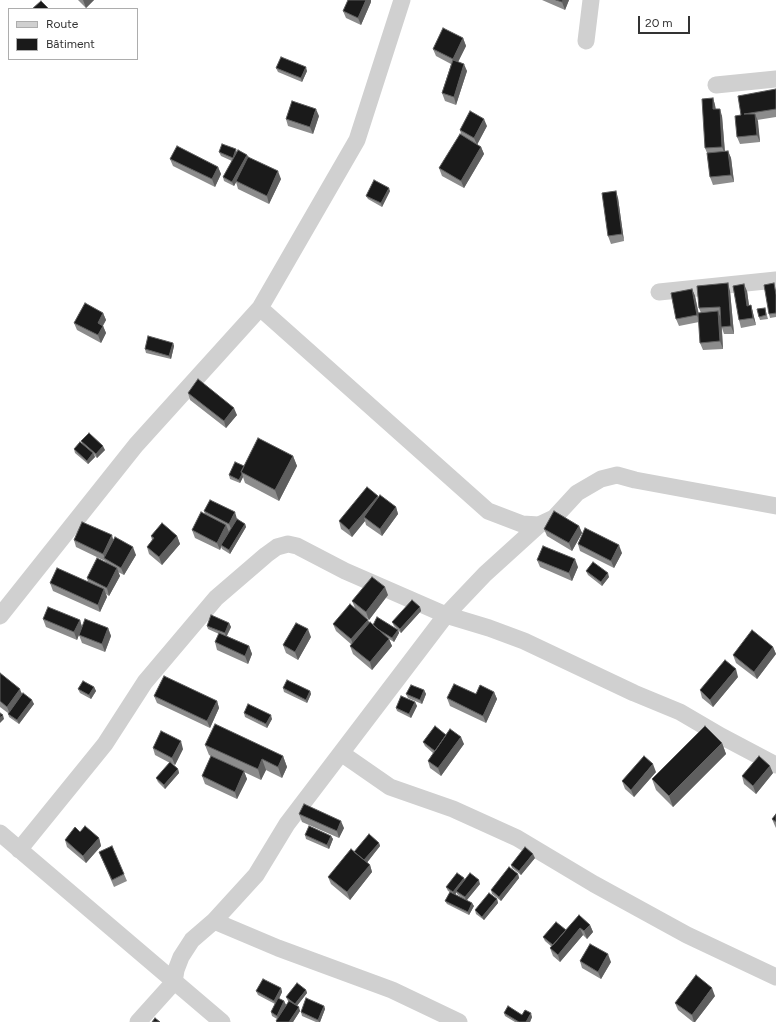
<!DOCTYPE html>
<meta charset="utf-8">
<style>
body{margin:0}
#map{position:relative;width:776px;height:1022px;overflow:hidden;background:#fff;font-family:Figtree,sans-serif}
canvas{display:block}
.legend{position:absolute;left:8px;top:8px;width:130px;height:52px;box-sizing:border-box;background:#fff;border:1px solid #adadad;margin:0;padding:5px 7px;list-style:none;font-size:12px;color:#333}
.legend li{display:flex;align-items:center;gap:8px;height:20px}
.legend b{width:20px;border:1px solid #adadad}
.scale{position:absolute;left:638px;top:16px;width:52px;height:18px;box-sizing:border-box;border:2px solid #333;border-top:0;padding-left:5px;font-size:12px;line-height:14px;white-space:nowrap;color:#333;-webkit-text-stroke:3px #fff;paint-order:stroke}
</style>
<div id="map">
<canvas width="776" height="1022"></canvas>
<ul class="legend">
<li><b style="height:5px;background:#d0d0d0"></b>Route</li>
<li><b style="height:11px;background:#1a1a1a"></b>Bâtiment</li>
</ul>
<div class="scale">20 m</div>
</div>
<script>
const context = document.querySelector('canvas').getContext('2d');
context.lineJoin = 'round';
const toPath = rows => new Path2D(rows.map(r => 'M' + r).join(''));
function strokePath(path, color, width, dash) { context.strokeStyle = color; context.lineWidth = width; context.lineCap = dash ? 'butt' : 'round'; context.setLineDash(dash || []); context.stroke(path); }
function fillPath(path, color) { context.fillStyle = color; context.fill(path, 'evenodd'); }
const minor = toPath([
 [586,41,591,0],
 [716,85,776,79],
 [659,292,776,280],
 [260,308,488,511,522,524,539,525,554,518,577,493,601,479,617,475,635,480,776,506],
 [0,616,136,445,260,308,357,140,402,0],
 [341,753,390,787,453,809,517,838,594,884,687,935,776,977],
 [0,833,222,1022],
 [19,850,105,744,145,682,216,598,266,555,277,547,288,544,297,546,345,571,446,615,489,628,524,641,634,693,680,712,721,736,776,765],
 [214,921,278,948,392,990,459,1022],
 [138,1022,174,982,176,970,181,957,192,940,214,921,256,875,287,824,446,615,485,574,539,525]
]);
const wall = toPath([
 [78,0,94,0,86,8],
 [542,0,569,0,565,10],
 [371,2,361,25,346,18,343,11],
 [463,38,466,46,458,62,467,71,456,105,445,101,442,93,451,64,436,56,433,49],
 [276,68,307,71,302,82,278,72],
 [776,89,776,117,757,120,760,142,740,144,737,137,741,115],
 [713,98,715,105,716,109,722,116,725,151,728,151,731,158,734,182,713,185,710,177,707,153,705,148],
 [319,116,313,134,288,126,286,119],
 [487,126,477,144,481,147,484,154,464,188,442,176,439,168,461,134,460,130],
 [219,152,237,152,247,155,248,157,281,179,269,204,238,189,236,182,234,186,224,181,223,177,232,161,221,156],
 [170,159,218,167,221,174,215,187,173,166],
 [390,191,382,207,368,199,366,196],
 [618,198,624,241,611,244,608,236],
 [775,287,776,290,776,317,770,318,769,314],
 [692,289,695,296,699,314,701,313,699,308,730,291,734,334,724,334,722,328,723,349,703,350,700,343,699,322,679,326,676,319],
 [747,291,749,305,751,305,756,325,741,328,739,320],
 [765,308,768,319,760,320,759,317],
 [103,313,106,320,103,326,106,333,101,343,77,330,74,323],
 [173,343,174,346,171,359,146,353,145,349],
 [188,393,237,415,226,428,190,400],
 [81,441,105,450,97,458,94,455,95,457,88,464,75,453,74,449,82,444],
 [293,456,297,466,279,501,245,483,243,477,240,483,230,479,229,475,244,466],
 [378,496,378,498,396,507,398,514,382,536,366,525,365,521,352,537,341,529,339,521],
 [204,511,237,519,245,524,246,527,230,554,222,549,221,547,220,550,195,538,192,530,205,514],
 [579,526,582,533,572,551,547,536,544,529],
 [151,536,177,536,180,544,162,565,149,554,147,547,152,540],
 [74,540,113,541,136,555,124,575,118,572,120,576,109,596,106,594,107,597,100,612,53,591,50,583,88,582,87,578,106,563,105,561,76,547],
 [578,544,622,553,614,568,580,551],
 [537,560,578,567,572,581,540,567],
 [586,571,609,577,602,586,588,575],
 [388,595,369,620,363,615,368,620,369,623,373,625,397,629,394,626,392,622,420,607,421,611,401,633,398,630,399,633,394,642,389,639,392,646,372,670,353,654,350,646,352,645,336,631,333,624,355,608,352,601],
 [43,619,80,620,82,627,108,628,111,636,105,652,82,643,79,635,80,632,77,640,46,627],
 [229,623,231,627,227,636,249,646,252,654,248,664,217,650,215,642,219,634,208,629,207,626],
 [311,637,298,660,286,653,283,645],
 [773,647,776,654,757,679,736,663,733,655],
 [0,673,34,704,19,724,9,717,8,713,0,707],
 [738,677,713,707,702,698,700,690],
 [94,687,96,691,91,699,80,693,78,689],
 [283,688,310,691,311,694,307,703,284,692],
 [424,690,426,694,422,704,408,698,406,694],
 [494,692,497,699,486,723,450,706,447,698],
 [154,696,217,701,219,708,210,728,157,703],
 [415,702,417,706,411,718,397,711,396,708],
 [244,713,272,719,267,728,245,717],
 [446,735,464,744,441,776,430,768,428,761,433,753,425,746,423,742],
 [722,743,726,754,673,807,656,790,652,779],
 [205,745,283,756,287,767,282,778,266,770,261,780,244,772,247,779,237,799,205,784,202,776,211,756,209,755],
 [153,748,183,749,175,765,171,763,178,769,179,773,165,789,158,782,156,778,170,763,155,755],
 [656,772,634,797,625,789,622,781],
 [773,773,756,794,744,784,742,776],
 [299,814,344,828,339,838,302,822],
 [776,814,776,828,775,826,772,819],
 [80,832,99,838,101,846,86,863,67,847,65,840],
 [305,835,331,836,333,839,329,849,306,839],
 [379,843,380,846,367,862,370,865,372,872,350,900,331,884,328,877,354,852],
 [99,852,124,874,127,881,114,887],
 [535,858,521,875,512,868,511,865],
 [518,874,519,878,501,901,492,894,491,890],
 [464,878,465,880,480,884,467,900,474,906,469,915,447,904,445,901,450,892,448,891,446,887],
 [457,892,457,894,461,897,455,894],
 [497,899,498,903,484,920,476,914,475,910],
 [590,925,593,932,587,939,583,935,560,962,553,956,550,948,552,947,545,941,543,937,566,930],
 [580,961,611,962,601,979,582,968],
 [281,988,282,992,279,999,284,1001,286,1005,284,1009,289,1002,288,1001,286,997,306,990,307,993,297,1006,300,1011,293,1022,276,1022,277,1019,272,1016,271,1012,275,1004,258,995,256,991],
 [715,996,695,1022,693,1022,678,1010,675,1003],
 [324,1006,325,1009,320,1022,316,1022,302,1016,301,1012],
 [504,1013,522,1015,532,1017,530,1022,515,1022,505,1016]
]);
const shadedWall = toPath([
 [83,0,94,0,86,8],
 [366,0,371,0,371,2,361,25,358,18],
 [563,0,569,0,565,10,562,2],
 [463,38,466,46,456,66,453,59],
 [464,64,467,71,456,105,454,97],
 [306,67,307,71,302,82,301,78],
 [713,98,715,105,716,117,713,109],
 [316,109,319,116,313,134,310,127],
 [720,109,722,116,725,154,722,147],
 [755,114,758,121,760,142,757,135],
 [484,119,487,126,477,145,474,138],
 [481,147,484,154,464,188,461,181],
 [236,149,237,153,234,161,233,158],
 [728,151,731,158,734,182,731,175],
 [247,155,249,159,234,186,232,182],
 [218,167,221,174,215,187,212,179],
 [278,171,281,179,269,204,267,196],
 [389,188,390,191,382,207,381,203],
 [616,191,618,198,624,241,622,234],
 [728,283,730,291,734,334,731,326],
 [744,284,747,291,750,313,747,306],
 [692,289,695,296,700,322,697,315],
 [751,305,756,325,753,318],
 [718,311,721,319,723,349,720,341],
 [103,313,106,320,100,330,98,323],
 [103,326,106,333,101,343,98,335],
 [173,343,174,346,171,359,169,356],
 [234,408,237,415,226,428,224,421],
 [103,446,105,450,97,458,96,454],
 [93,453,95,457,88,464,87,461],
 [293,456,297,466,279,501,275,490],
 [242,474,243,477,240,483,239,480],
 [378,496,380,503,364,517,365,521,352,537,349,530],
 [396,507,398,514,382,536,380,529],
 [235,512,237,519,232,531,229,524],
 [245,524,246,527,230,554,229,550],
 [226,525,229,532,221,545,221,547,220,550,217,543],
 [579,526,582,533,572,551,569,543],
 [112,535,114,543,105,558,103,554],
 [177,536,180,544,162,565,159,557],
 [619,545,622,553,614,568,611,561],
 [133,547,136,555,124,575,121,568],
 [575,559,578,567,572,581,569,573],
 [117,568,120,576,109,596,107,588],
 [608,573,609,577,602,586,601,582],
 [385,587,388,595,369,620,366,612],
 [104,589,107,597,100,612,98,605],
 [420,607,421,611,401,633,400,629],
 [80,620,82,627,77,640,74,632],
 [368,620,371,627,354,647,351,639],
 [229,623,231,627,226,637,225,633],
 [108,628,111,636,105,652,102,644],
 [308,629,311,637,298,660,295,652],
 [398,630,399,633,394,642,392,638],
 [389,639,392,646,372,670,370,662],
 [249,646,252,654,248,664,245,656],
 [773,647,776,654,757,679,754,672],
 [736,669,738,677,713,707,710,700],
 [94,687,96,691,91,699,89,695],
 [20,689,23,697,10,714,7,707],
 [424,690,426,694,422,704,420,700],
 [310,691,311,694,307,703,306,700],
 [494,692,497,699,486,723,483,716],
 [32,700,34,704,19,724,17,720],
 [217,701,219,708,210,728,207,721],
 [415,702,417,706,411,718,409,714],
 [3,715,4,719,0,723,0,718],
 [271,715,272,719,267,728,266,724],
 [461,737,464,744,441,776,438,768],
 [181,741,183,749,175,765,172,758],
 [722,743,726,754,673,807,669,796],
 [283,756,287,767,282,778,278,767],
 [262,759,266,770,261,780,258,769],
 [653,764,656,772,634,797,631,790],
 [770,766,773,773,756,794,753,786],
 [178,769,179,773,165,789,164,785],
 [244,771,247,779,237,799,235,792],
 [341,821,344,828,339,838,337,831],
 [331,836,333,839,329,849,327,845],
 [99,838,101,846,86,863,83,856],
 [379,843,380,846,366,864,364,860],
 [533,854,535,858,521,875,519,871],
 [370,865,372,872,350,900,347,892],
 [518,874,519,878,501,901,499,897],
 [464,878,465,881,456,891,457,892,454,896,453,892],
 [479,880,480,884,466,901,465,897],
 [497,899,498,903,484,920,482,917],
 [472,903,474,906,469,915,468,912],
 [590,925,593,932,587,939,584,931],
 [580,928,583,935,560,962,558,955],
 [608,954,611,962,601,979,598,972],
 [281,988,282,992,276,1005,274,1001],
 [712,988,715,996,695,1022,694,1022,692,1015],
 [306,990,307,993,296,1007,295,1004],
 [284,1001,286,1005,279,1020,277,1016],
 [324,1006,325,1009,320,1022,319,1022,318,1020],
 [299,1007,300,1011,293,1022,289,1022],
 [531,1013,532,1017,530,1022,526,1022]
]);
const building = toPath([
 [348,0,366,0,358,18,343,11,348,0],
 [556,0,563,0,562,2,556,0],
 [41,1,49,9,32,9,41,1],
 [443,28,463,38,453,59,433,49,443,28],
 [281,57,306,67,301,78,276,68,281,57],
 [453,60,464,64,454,97,442,93,453,60],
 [776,89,776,109,744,114,755,114,757,135,737,137,735,116,741,115,738,96,776,89],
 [713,98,713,109,720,109,722,147,705,148,702,99,713,98],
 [292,101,316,109,310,127,286,119,292,101],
 [470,111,484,119,474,138,460,130,470,111],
 [460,134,481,147,461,181,439,168,460,134],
 [222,144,236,149,233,158,219,152,222,144],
 [177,146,218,167,212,179,170,159,177,146],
 [238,150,247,155,232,182,223,177,238,150],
 [728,151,731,175,710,177,707,153,728,151],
 [248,157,278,171,267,196,236,181,248,157],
 [374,180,389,188,381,203,366,196,374,180],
 [616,191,622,234,608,236,602,193,616,191],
 [728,283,731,326,721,327,720,307,699,308,697,286,728,283],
 [774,283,776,295,776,313,769,314,764,285,774,283],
 [744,284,747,306,751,305,753,318,739,320,733,286,744,284],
 [692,289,697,315,676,319,671,293,692,289],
 [85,303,103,313,98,323,103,326,98,335,74,323,85,303],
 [765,308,766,315,759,317,757,309,765,308],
 [718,311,720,341,700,343,698,313,718,311],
 [148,336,173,343,169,356,145,349,148,336],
 [198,379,234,408,224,421,188,393,198,379],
 [89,433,103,446,96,454,81,441,89,433],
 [258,438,293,456,275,490,241,472,258,438],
 [80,442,93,453,87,461,74,449,80,442],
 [235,462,244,466,241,472,242,474,239,480,229,475,235,462],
 [367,487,378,496,349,530,339,521,367,487],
 [380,495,396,507,380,529,364,517,380,495],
 [210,500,235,512,229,524,204,511,210,500],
 [554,511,579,526,569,543,544,529,554,511],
 [201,512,226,525,217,543,192,530,201,512],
 [237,519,245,524,229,550,221,545,237,519],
 [82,522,112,535,103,554,74,540,82,522],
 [162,523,177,536,159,557,147,547,154,538,151,536,162,523],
 [585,528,619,545,611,561,578,544,585,528],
 [115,537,133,547,121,568,104,558,115,537],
 [543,546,575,559,569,573,537,560,543,546],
 [97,558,117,568,107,588,87,578,97,558],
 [593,562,608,573,601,582,586,571,593,562],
 [57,568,104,589,98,605,50,583,57,568],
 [372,577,385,587,366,612,352,601,372,577],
 [412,600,420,607,400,629,392,622,412,600],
 [350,604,368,620,351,639,333,624,350,604],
 [48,607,80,620,74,632,43,619,48,607],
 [211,615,229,623,225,633,207,626,211,615],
 [377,617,398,630,392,638,376,628,373,625,377,617],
 [85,619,108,628,102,644,79,635,85,619],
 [370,622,389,639,370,662,350,646,370,622],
 [296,623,308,629,295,652,283,645,296,623],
 [752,630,773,647,754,672,733,655,752,630],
 [219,633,249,646,245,656,215,642,219,633],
 [725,660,736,669,710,700,700,690,725,660],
 [0,673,20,689,7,707,0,701,0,673],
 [164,676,217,701,207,721,154,696,164,676],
 [287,680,310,691,306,700,283,688,287,680],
 [83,681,94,687,89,695,78,689,83,681],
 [454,684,476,694,480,685,494,692,483,716,447,698,454,684],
 [411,685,424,690,420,700,406,694,411,685],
 [23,693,32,700,17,720,8,714,23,693],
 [401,696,415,702,409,714,396,708,401,696],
 [248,704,271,715,266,724,244,713,248,704],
 [0,713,3,715,0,718,0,713],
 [215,724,283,756,278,767,262,759,258,769,205,745,215,724],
 [435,726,446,735,435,751,423,742,435,726],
 [705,726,722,743,669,796,652,779,705,726],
 [450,729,461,737,438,768,428,761,450,729],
 [161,731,181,741,172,758,153,748,161,731],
 [211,756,244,771,235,792,202,776,211,756],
 [644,756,653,764,631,790,622,781,644,756],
 [759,756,770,766,753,786,742,776,759,756],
 [170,762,178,769,164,785,156,778,170,762],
 [304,804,341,821,337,831,299,814,304,804],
 [776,814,776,822,772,819,776,814],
 [85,826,99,838,83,856,65,840,75,827,80,832,85,826],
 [309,826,331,836,327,845,305,835,309,826],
 [369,834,379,843,364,860,354,852,369,834],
 [112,846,124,874,112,880,99,852,112,846],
 [525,847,533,854,519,871,511,865,525,847],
 [351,849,370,865,347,892,328,877,351,849],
 [509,867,518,874,499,897,491,890,509,867],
 [457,873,464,878,453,892,446,887,457,873],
 [470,873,479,880,465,897,456,891,470,873],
 [450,892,472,903,468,912,445,901,450,892],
 [489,893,497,899,482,917,475,910,489,893],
 [579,915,590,925,584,931,580,928,558,955,550,948,579,915],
 [556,922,566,930,553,945,543,937,556,922],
 [590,944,608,954,598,972,580,961,590,944],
 [696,975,712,988,692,1015,675,1003,696,975],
 [263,979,281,988,274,1001,256,991,263,979],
 [297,983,306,990,295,1004,286,997,297,983],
 [278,998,284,1001,277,1016,271,1012,278,998],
 [306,998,324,1006,318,1020,301,1012,306,998],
 [289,1001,299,1007,289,1022,277,1022,276,1021,289,1001],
 [508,1006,522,1015,525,1010,531,1013,526,1022,519,1022,504,1013,508,1006],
 [155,1018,160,1022,152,1022,155,1018]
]);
strokePath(minor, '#d0d0d0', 17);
fillPath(wall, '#8c8c8c');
fillPath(shadedWall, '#5f5f5f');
fillPath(building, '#1a1a1a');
strokePath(building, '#5f5f5f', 1);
</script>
